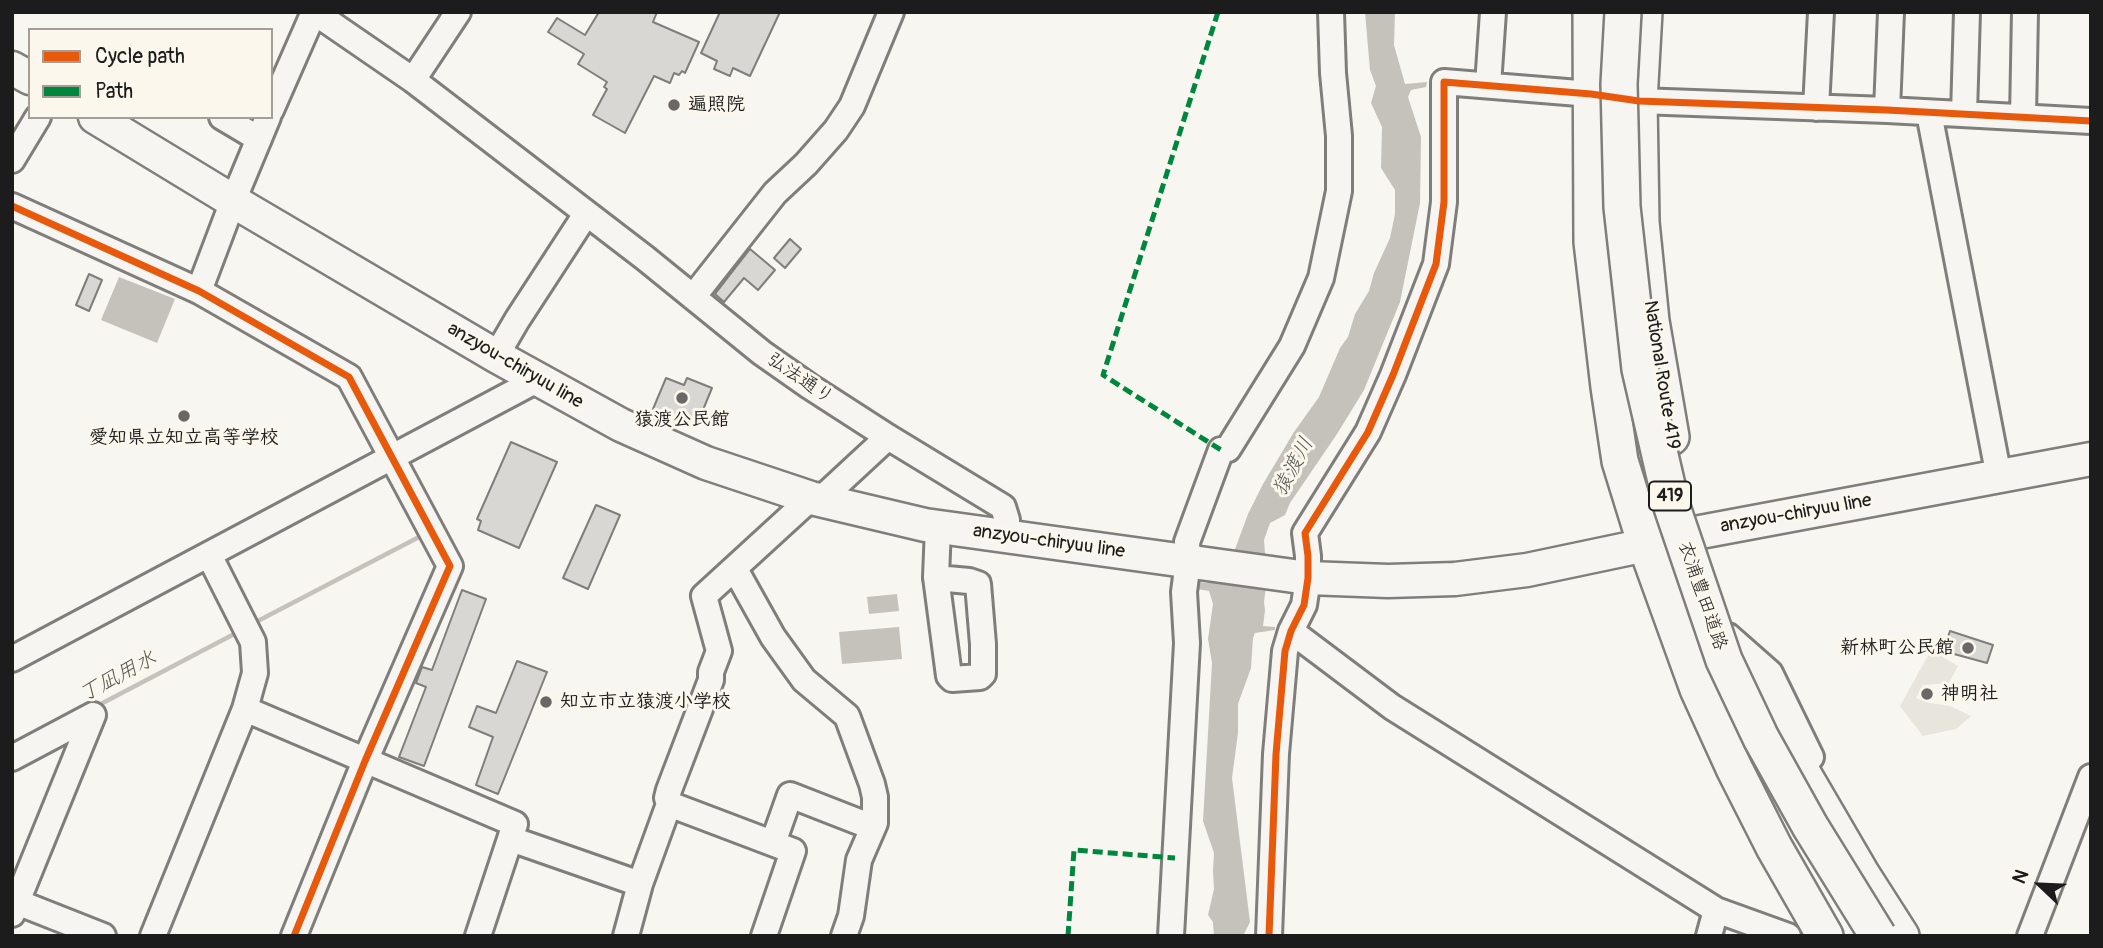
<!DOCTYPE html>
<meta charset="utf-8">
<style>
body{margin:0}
#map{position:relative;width:2103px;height:948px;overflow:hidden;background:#f8f6f0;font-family:Pangolin,sans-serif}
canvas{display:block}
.frame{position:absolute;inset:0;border:14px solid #1c1c1c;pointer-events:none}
.legend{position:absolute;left:28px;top:28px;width:245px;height:91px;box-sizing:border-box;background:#fbf7ec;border:2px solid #a29f99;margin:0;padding:9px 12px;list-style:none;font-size:21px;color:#1c1c1c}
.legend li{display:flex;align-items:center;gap:14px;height:35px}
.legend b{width:35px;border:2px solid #a29f99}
.north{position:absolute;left:2005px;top:850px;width:70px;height:70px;-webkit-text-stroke:5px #fbf7ec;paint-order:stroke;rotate:293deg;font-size:19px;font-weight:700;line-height:28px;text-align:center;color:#1c1c1c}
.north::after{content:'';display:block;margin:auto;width:24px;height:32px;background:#1c1c1c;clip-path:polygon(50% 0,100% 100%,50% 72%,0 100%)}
</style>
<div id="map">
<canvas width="2103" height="948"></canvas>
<div class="frame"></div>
<ul class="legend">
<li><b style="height:9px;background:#e8590c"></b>Cycle path</li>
<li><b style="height:9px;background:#00873e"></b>Path</li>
</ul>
<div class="north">N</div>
</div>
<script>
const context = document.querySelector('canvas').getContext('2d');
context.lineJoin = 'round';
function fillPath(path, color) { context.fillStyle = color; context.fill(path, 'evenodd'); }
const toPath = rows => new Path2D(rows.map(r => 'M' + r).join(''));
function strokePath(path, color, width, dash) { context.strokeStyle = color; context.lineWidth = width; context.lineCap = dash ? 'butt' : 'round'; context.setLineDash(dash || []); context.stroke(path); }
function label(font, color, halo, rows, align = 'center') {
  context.font = font + ' Pangolin,"Klee One",sans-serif'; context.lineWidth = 6; context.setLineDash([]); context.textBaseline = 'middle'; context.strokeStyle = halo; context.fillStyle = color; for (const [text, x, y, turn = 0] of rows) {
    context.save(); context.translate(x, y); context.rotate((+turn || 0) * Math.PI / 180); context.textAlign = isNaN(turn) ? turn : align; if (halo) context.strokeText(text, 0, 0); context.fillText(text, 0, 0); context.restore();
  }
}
const green = toPath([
 [1931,650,1958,666,1949,683,1923,685,1916,698,1930,703,1950,706,1971,716,1956,729,1923,736,1900,706]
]);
const water = toPath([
 [1365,12,1395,12,1394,45,1405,84,1427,82,1426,87,1411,90,1408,97,1421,137,1420,203,1400,302,1364,390,1337,434,1290,503,1285,515,1270,523,1264,540,1267,579,1264,602,1265,610,1263,626,1275,627,1275,630,1255,633,1253,638,1251,668,1238,704,1238,733,1232,778,1250,922,1243,936,1214,936,1213,922,1208,915,1214,889,1213,871,1214,853,1203,821,1212,663,1208,639,1213,604,1209,591,1197,589,1198,582,1207,583,1234,552,1248,514,1263,484,1294,432,1319,397,1340,348,1348,337,1355,314,1369,291,1374,273,1390,238,1395,214,1395,190,1381,168,1382,127,1371,103,1376,86,1370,70],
 [119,277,175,299,157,343,101,320],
 [897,594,899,611,869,614,867,597],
 [899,627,902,659,842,664,839,632]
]);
const stream = toPath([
 [254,623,421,536,422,538],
 [97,706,238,632]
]);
const building = toPath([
 [599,12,657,12,653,22,699,42,685,73,682,71,679,75,674,73,670,83,654,76,625,133,593,115,607,89,604,87,607,82,578,64,584,54,548,32,557,18,585,35,599,12],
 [720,12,780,12,750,76,733,68,730,76,714,69,717,61,701,53,720,12],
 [790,239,801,249,785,268,774,258,790,239],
 [750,249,775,270,758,290,744,278,724,302,715,294,750,249],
 [89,274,102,280,89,311,76,305,89,274],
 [666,378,684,385,687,378,712,388,698,422,683,416,681,420,653,409,666,378],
 [511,442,557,462,519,548,478,530,481,521,477,519,511,442],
 [596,505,620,515,588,589,563,578,596,505],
 [462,590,486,599,424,766,399,757,426,687,416,683,422,667,432,670,462,590],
 [1950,631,1993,645,1987,663,1943,651,1950,631],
 [517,661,547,672,498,794,476,785,493,737,469,727,477,706,496,713,517,661]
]);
const minor = toPath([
 [314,12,413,80,645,258,762,353,809,386,888,437,1003,507,1007,520,1007,536],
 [413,80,458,12],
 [1488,85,1493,12],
 [1816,108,1821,12],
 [271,110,314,12],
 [1887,110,1891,12],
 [1929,113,1999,477],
 [1964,114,1967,12],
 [222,117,259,139],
 [2023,117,2025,12],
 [12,160,38,117],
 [12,206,199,291,349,377,450,566,365,761,294,936],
 [199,291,233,201,268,117],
 [693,297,775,193,806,164,836,130,852,106,891,12],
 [496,356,517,320,586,214],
 [820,500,888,437],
 [735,569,773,637,804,680,847,716,872,784,875,797,875,823,859,860,851,916,844,936],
 [936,578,969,581,978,584,983,644,983,674,980,677,952,679,949,676,936,577,938,527],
 [1291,631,1392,707,1716,910,1788,936],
 [1728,636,1770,673,1811,757],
 [12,659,537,380],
 [245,709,515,824,478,936],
 [12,758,93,715],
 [669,804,667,798,669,790,711,680,711,672,719,651,704,596,811,498],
 [511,839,640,884],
 [773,843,790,795,872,827],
 [17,902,103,936],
 [12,914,93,715],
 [153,936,245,709,255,673,253,642,209,555],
 [626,936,640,884,669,804,793,851,764,936],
 [1171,936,1187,643,1184,592,1188,561,1187,542,1221,450,1228,449,1292,346,1321,278,1339,191,1339,136,1333,73,1331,12],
 [1269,936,1276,754,1285,651,1291,631,1304,605,1308,578,1308,556,1305,533,1368,432,1393,375,1436,264,1444,202,1444,82,1591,94,1639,101,1887,110,2091,121],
 [1709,936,1716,910],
 [2030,936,2091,777]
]);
const major = toPath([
 [12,68,30,78],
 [95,117,233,201,496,356,621,425,706,463,811,498,925,525,1308,578,1388,581,1455,579,1527,570,1646,545,1695,533,2091,459]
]);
const highway = toPath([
 [1591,12,1592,242,1609,387,1620,461,1646,545,1698,689,1734,768,1774,847,1825,936],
 [1644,12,1639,101,1641,222,1651,321,1671,437],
 [1752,682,1771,719,1862,875,1901,936]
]);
const highwayBridge = toPath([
 [1623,12,1619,84,1622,207,1640,369,1672,507,1724,660,1761,738,1810,826,1878,936]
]);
const quiet = toPath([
 [1218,12,1103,375,1221,450],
 [1068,936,1074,850,1175,858]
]);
const cycleway = toPath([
 [12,206,199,291,349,377,450,566,365,761,294,936],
 [1269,936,1276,754,1285,651,1291,631,1304,605,1308,578,1308,556,1305,533,1368,432,1393,375,1436,264,1444,202,1444,82,1591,94,1639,101,1887,110,2091,121]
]);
const markers = [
 [674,105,7,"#696866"],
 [682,398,7,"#696866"],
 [184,416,7,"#696866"],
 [1968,648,7,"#696866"],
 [1927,694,7,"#696866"],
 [546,702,7,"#696866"]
];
const shields = [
 [1670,496,42]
];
const shieldNames = [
 ["419",1670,496]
];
const poiNames = [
 ["遍照院",688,105],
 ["猿渡公民館",682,420,"center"],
 ["愛知県立知立高等学校",184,438,"center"],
 ["新林町公民館",1954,648,"right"],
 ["神明社",1941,694],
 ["知立市立猿渡小学校",560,702]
];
const streetNames = [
 ["anzyou-chiryuu line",515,366,30],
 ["National Route 419",1661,375,81],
 ["弘法通り",800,379,34],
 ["anzyou-chiryuu line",1796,514,-10],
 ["anzyou-chiryuu line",1049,542,8],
 ["衣浦豊田道路",1702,596,71]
];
const waterNames = [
 ["猿渡川",1294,467,-62],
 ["丁凪用水",118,677,-28]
];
fillPath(green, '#e8e5dd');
fillPath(water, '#c5c2bc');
strokePath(stream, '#c5c2bc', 4.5);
fillPath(building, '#d9d7d3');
strokePath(building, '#7f7e7b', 2);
strokePath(minor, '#7f7e7b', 30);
strokePath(major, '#7f7e7b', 37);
strokePath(highway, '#7f7e7b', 40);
strokePath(minor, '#f6f5f1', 24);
strokePath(major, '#f6f5f1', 32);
strokePath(highway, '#f6f5f1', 35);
strokePath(highwayBridge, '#7f7e7b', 40, []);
strokePath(highwayBridge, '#f6f5f1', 35);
strokePath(quiet, '#00873e', 5, [10, 5]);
strokePath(cycleway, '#e8590c', 7);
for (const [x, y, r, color] of markers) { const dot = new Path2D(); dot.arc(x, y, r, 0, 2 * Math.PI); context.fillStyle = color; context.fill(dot); strokePath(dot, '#fbf7ec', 2.5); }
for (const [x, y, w] of shields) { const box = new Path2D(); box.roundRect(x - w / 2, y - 14.5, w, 29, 5); context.fillStyle = '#fbf7ec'; context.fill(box); strokePath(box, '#1c1c1c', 2); }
label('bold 18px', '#1c1c1c', null, shieldNames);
label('bold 19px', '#1c1c1c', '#fbf7ec', poiNames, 'left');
label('19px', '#1c1c1c', '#fbf7ec', streetNames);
label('italic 21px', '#575653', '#fbf7ec', waterNames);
</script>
